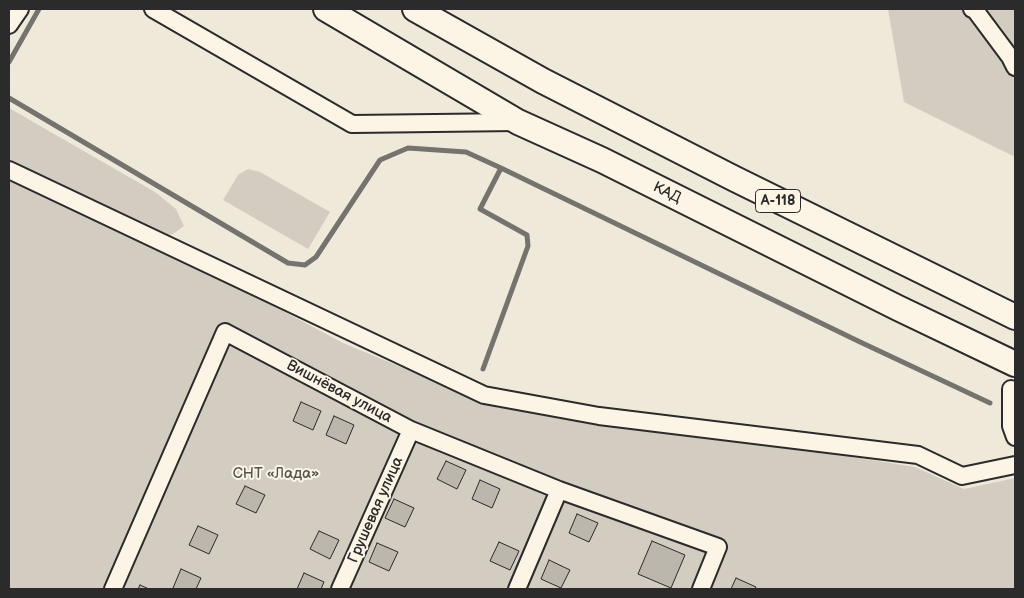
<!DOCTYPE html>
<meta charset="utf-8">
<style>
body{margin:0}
#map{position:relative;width:1024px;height:598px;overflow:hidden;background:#efe9da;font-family:"Balsamiq Sans",sans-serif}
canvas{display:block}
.frame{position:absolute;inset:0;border:10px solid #2b2b2b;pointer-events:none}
</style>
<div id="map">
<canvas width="1024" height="598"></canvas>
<div class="frame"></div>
</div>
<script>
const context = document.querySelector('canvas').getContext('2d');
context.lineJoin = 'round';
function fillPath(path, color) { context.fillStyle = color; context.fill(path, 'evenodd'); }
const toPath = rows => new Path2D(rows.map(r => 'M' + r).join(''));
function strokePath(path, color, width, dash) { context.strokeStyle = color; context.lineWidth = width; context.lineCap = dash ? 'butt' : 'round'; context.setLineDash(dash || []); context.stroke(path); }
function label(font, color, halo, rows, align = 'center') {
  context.font = font + ' "Balsamiq Sans",sans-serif'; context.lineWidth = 4; context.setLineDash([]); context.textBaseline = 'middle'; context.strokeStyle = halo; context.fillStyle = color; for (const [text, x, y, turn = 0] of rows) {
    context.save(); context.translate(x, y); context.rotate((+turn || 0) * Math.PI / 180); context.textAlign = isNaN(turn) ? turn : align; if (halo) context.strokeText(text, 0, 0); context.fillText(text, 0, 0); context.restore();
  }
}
const green = toPath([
 [888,9,1015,9,1015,157,904,102],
 [9,108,155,192,176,209,184,226,173,234,165,236,9,165],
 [248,169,260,172,330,212,308,249,223,200,238,175],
 [9,177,208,271,343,343,497,407,596,425,739,443,828,453,915,467,964,489,1015,478,1015,589,9,589]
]);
const stream = toPath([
 [9,62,39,9],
 [9,98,288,263,305,265,316,257,380,160,408,148,466,152,501,168,858,341,990,403],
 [483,369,528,246,527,235,480,209,501,168]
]);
const building = toPath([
 [301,402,321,411,313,430,293,421,301,402],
 [334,416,354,425,346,444,326,435,334,416],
 [446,461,466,470,457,489,437,479,446,461],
 [480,480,500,489,492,508,472,499,480,480],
 [245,486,265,495,256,513,236,504,245,486],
 [394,499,414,508,405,527,385,518,394,499],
 [577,514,598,523,589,542,569,533,577,514],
 [198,526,218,535,209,554,189,545,198,526],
 [319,531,339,540,330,559,310,549,319,531],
 [652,541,685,555,671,588,638,574,652,541],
 [499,542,519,551,510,570,490,561,499,542],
 [377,543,398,552,389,571,369,562,377,543],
 [549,560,570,570,561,588,541,579,549,560],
 [181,569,201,578,196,589,176,589,173,588,181,569],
 [304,573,324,582,321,589,297,589,304,573],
 [736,578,756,587,755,589,731,589,736,578],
 [140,585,149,589,138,589,140,585]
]);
const minor = toPath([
 [153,9,352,124,517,122],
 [972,9,975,10,1010,57,1015,67],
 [9,25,20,9],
 [9,170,484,395,599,416,918,455,962,476,1015,465],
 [1011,389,1011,426,1015,437],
 [113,589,225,332,411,430,559,490,718,547,701,589],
 [340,589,411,430],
 [517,589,559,490]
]);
const highway = toPath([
 [326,9,518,122,602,160,898,308,1015,364],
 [415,9,543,81,733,178,1015,317]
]);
const shields = [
 [778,201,45]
];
const shieldNames = [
 ["А-118",778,201]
];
const streetNames = [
 ["КАД",667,193,26],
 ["Вишнёвая улица",339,392,28],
 ["Грушевая улица",376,510,-66]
];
const parkNames = [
 ["СНТ «Лада»",276,474]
];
fillPath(green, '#d2cdc0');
strokePath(stream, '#75736d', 5);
fillPath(building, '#bcb7ac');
strokePath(building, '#2b2b2b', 1);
strokePath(minor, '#2b2b2b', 20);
strokePath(highway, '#2b2b2b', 28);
strokePath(minor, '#fcf5e5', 16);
strokePath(highway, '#fcf5e5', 24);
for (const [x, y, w] of shields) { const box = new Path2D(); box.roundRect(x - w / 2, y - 11.5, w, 23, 4); context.fillStyle = '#fcf5e5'; context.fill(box); strokePath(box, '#2b2b2b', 1); }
label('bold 14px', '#2b2b2b', null, shieldNames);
label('15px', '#2b2b2b', '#fcf5e5', streetNames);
label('15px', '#555450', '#fcf5e5', parkNames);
</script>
